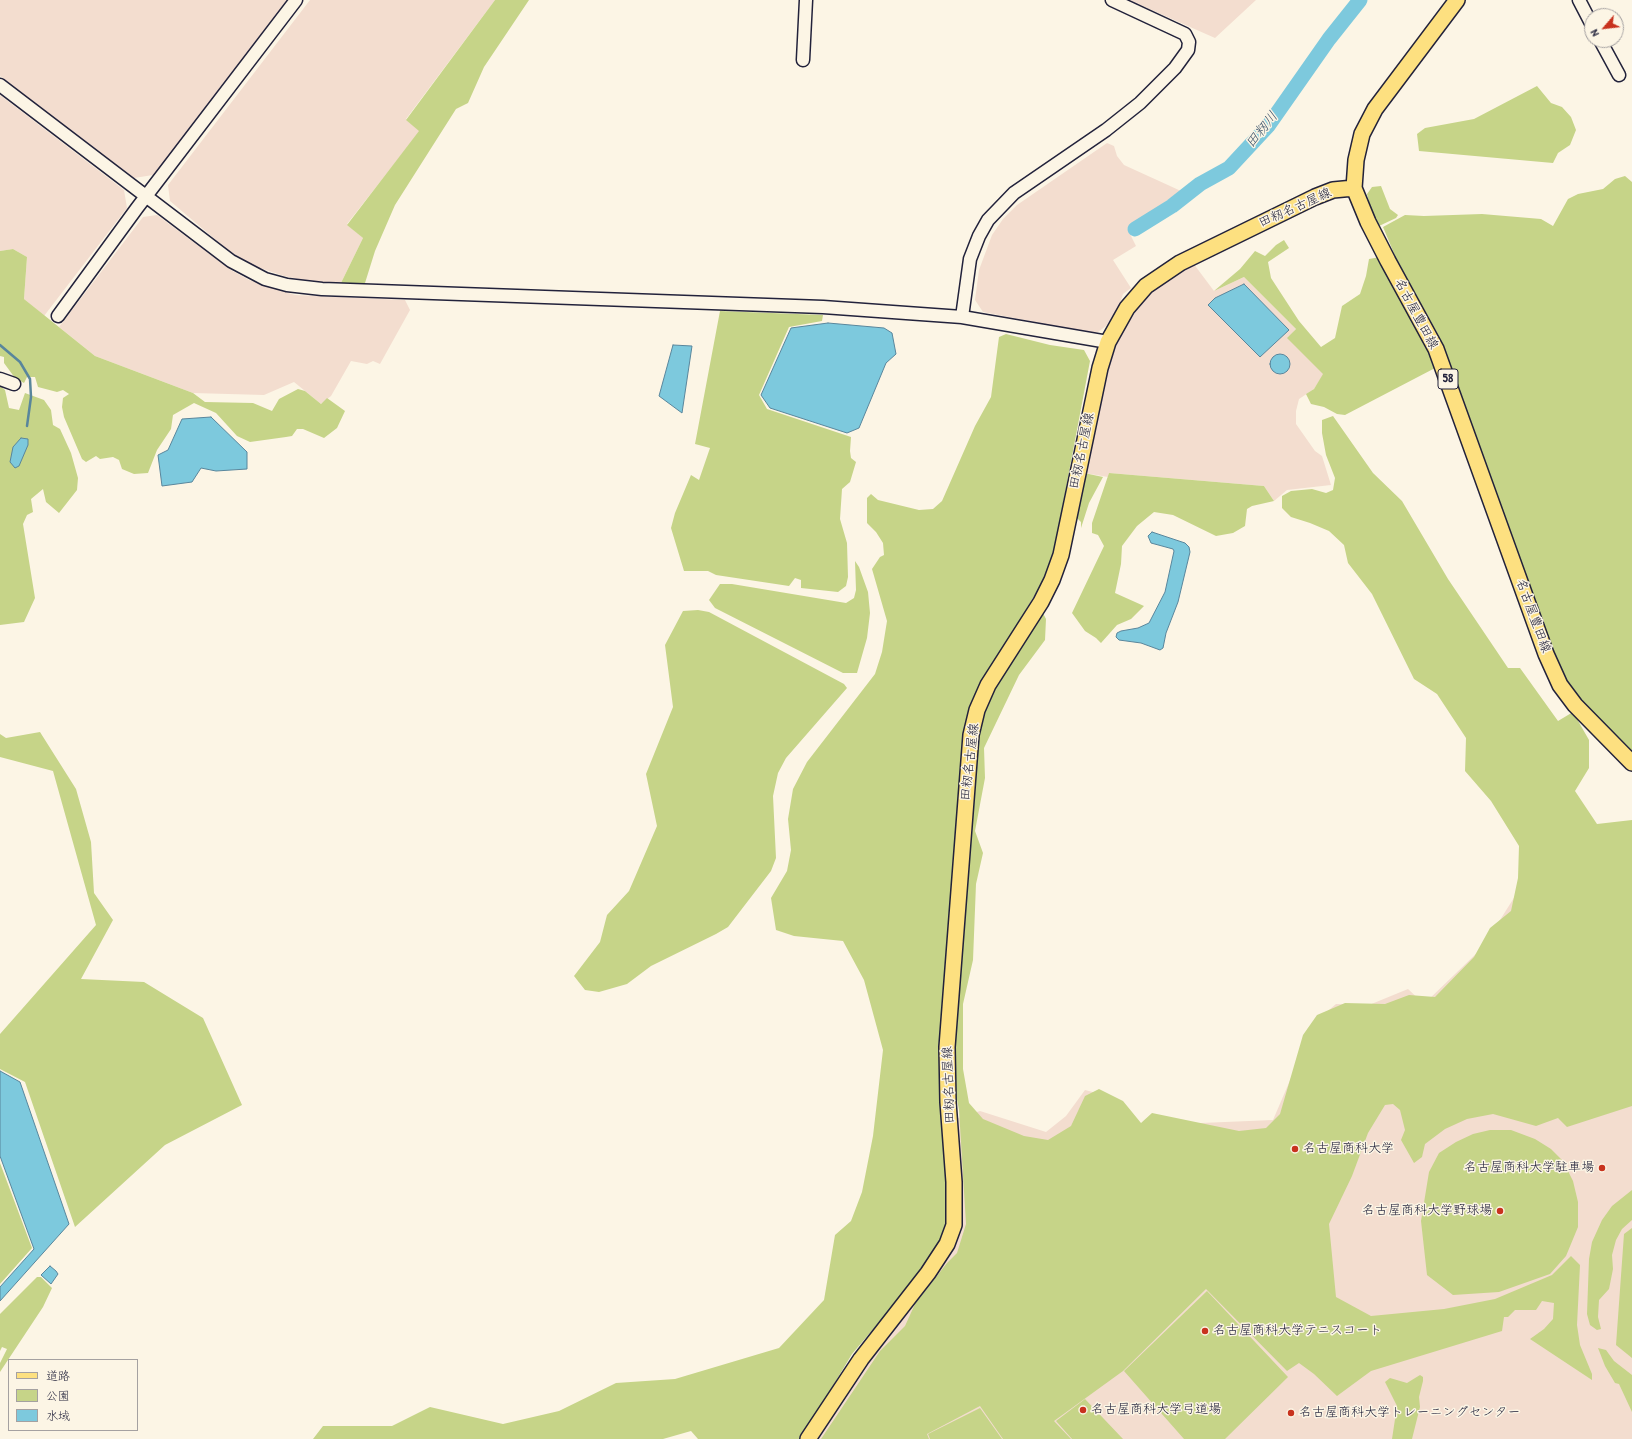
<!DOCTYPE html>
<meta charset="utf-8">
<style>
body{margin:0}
#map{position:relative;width:1632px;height:1439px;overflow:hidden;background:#fcf5e5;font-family:"Patrick Hand","Klee One",sans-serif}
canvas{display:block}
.legend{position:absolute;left:8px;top:1359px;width:130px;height:72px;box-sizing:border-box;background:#fcf5e5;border:1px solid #a5a1a1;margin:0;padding:5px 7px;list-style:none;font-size:12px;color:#22223b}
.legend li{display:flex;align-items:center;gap:8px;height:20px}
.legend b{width:20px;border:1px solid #a5a1a1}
.north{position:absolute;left:1584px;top:8px;width:40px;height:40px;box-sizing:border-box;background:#fcf5e5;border:1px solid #a5a1a1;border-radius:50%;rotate:242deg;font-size:11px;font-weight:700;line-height:16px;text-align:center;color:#22223b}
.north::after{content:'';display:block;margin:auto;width:14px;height:18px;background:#c8321e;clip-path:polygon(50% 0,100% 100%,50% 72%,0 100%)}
</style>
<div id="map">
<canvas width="1632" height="1439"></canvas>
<ul class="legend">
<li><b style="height:5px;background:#fde080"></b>道路</li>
<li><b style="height:11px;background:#c6d488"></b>公園</li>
<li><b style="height:11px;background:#7dc9dd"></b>水域</li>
</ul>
<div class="north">N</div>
</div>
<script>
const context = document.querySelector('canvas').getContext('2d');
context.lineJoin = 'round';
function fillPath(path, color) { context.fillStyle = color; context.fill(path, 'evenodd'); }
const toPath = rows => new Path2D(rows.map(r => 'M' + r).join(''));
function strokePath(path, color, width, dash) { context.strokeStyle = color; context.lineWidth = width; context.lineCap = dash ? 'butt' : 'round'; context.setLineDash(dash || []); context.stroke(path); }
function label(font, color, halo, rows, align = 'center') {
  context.font = font + ' "Patrick Hand","Klee One",sans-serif'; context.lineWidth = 3; context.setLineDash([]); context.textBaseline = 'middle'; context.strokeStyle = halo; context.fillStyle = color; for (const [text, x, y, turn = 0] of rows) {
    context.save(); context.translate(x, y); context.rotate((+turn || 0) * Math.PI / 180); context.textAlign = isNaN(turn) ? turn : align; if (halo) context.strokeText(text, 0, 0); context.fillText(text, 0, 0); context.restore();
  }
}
const built = toPath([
 [0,0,287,0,153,175,134,178,0,76],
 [310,0,495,0,406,119,420,131,347,224,363,238,341,283,313,282,284,276,254,266,229,251,170,201,168,185],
 [1129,0,1256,0,1215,38],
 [0,95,124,190,127,208,44,316,24,299,27,257,13,249,0,251],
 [1107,143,1114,146,1117,156,1124,165,1181,191,1127,228,1136,246,1113,260,1131,288,1123,294,1119,306,1106,326,1098,332,1091,333,983,312,975,300,979,270,992,235,1003,219,1017,205],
 [157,215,231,270,249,280,295,295,405,300,410,310,380,364,373,361,367,364,351,361,331,396,321,404,294,382,264,395,193,393,95,356,59,327,143,217],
 [1193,263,1214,291,1244,277,1296,329,1288,338,1324,374,1314,389,1299,399,1296,411,1296,424,1315,451,1322,456,1331,485,1287,490,1274,501,1264,486,1109,473,1108,477,1084,473,1101,391,1118,340,1138,308,1157,287,1181,269],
 [1522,885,1632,955,1632,1439,815,1439,959,1230,962,1204,955,1119,980,1111,1046,1132,1066,1116,1085,1090,1104,1095,1105,1127,1273,1120,1291,1078,1308,1028,1336,1004,1369,1005,1408,989,1424,1004,1483,947]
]);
const green = toPath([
 [495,0,529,0,484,67,468,103,456,109,395,205,375,251,365,283,341,283,363,238,347,225,419,131,406,120],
 [1537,86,1551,103,1562,107,1571,117,1576,130,1570,145,1558,153,1553,163,1419,151,1417,134,1425,128,1474,119],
 [1625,176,1632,182,1632,756,1600,724,1569,686,1551,652,1439,336,1396,258,1383,227,1405,215,1424,216,1482,214,1541,219,1553,226,1568,199,1578,194,1603,189,1615,179],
 [1381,186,1390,209,1398,215,1396,218,1379,226,1374,221,1367,194,1372,187],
 [1284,240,1289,248,1268,262,1271,278,1299,321,1321,347,1335,338,1342,306,1360,294,1366,276,1369,259,1380,257,1437,367,1345,415,1337,414,1324,407,1311,404,1306,394,1314,389,1323,374,1287,338,1296,329,1244,277,1214,291,1240,269,1255,251,1265,256,1276,245],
 [13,249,27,257,24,299,95,356,193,393,205,402,253,403,272,411,279,399,298,389,305,391,321,404,327,398,345,411,337,428,324,438,303,429,297,429,292,436,286,437,250,442,237,436,216,413,194,403,173,415,171,429,157,450,148,473,134,474,122,469,119,460,113,457,100,459,96,456,86,462,82,459,64,417,62,407,63,398,69,394,63,390,57,392,38,387,35,377,27,377,24,383,15,378,4,363,4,357,0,356,0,251],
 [720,311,823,315,822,321,789,327,759,395,767,409,851,437,850,451,851,458,856,462,850,482,842,489,840,519,847,543,848,577,846,586,838,592,801,588,801,580,795,578,789,586,716,575,708,571,684,571,671,528,675,513,691,475,699,480,710,448,695,444],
 [1006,334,1050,345,1084,350,1090,361,1055,546,1046,576,984,680,959,833,940,1077,949,1194,946,1226,936,1251,919,1275,852,1354,801,1439,698,1439,691,1431,663,1439,313,1439,323,1426,392,1426,430,1407,503,1424,559,1411,616,1383,675,1379,779,1348,824,1300,835,1235,851,1221,862,1192,873,1136,883,1050,864,980,843,941,794,936,776,930,771,898,787,871,791,850,788,819,793,789,807,762,875,674,882,652,887,621,872,569,880,557,884,555,883,543,876,532,867,523,867,498,871,494,878,500,919,510,933,509,942,501,975,426,991,397,999,337],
 [0,386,5,390,9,408,19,410,25,393,44,400,51,410,53,425,60,429,71,453,78,478,77,490,59,513,46,502,43,489,31,499,33,512,27,515,23,524,35,598,24,622,0,625],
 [1333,416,1373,473,1402,501,1448,579,1508,668,1520,668,1558,721,1573,712,1589,740,1589,768,1575,791,1597,824,1632,820,1632,1106,1567,1127,1558,1118,1536,1126,1493,1114,1467,1119,1445,1129,1425,1144,1422,1157,1414,1163,1401,1140,1405,1130,1400,1110,1393,1104,1385,1105,1368,1133,1352,1176,1329,1224,1336,1297,1371,1316,1444,1309,1495,1299,1552,1275,1571,1256,1580,1265,1577,1325,1580,1345,1592,1374,1592,1380,1530,1339,1544,1329,1553,1319,1554,1303,1542,1301,1536,1310,1515,1310,1508,1317,1504,1317,1502,1331,1371,1371,1337,1396,1314,1374,1299,1363,1287,1371,1206,1289,1123,1371,1054,1421,1071,1439,1003,1439,980,1406,927,1434,929,1439,821,1439,880,1351,905,1326,915,1304,947,1263,957,1253,966,1224,959,1110,952,1074,975,753,982,716,991,694,1043,613,1046,619,1045,640,1019,675,984,748,985,778,975,831,983,853,976,884,973,960,963,1004,963,1069,969,1103,983,1119,1024,1136,1048,1140,1071,1126,1085,1096,1099,1089,1123,1101,1141,1123,1152,1113,1239,1131,1266,1128,1280,1114,1303,1035,1317,1015,1345,1003,1385,1004,1409,995,1435,997,1474,957,1490,928,1511,911,1518,878,1519,846,1491,801,1465,771,1466,738,1437,694,1414,679,1372,594,1348,563,1344,545,1329,531,1310,523,1291,517,1282,508,1282,496,1291,491,1312,489,1326,493,1333,490,1335,478,1326,455,1322,433,1322,420],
 [1084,473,1103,477,1089,503,1081,528,1081,522,1076,517],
 [1109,473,1264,486,1274,501,1252,506,1247,509,1245,526,1233,533,1216,536,1173,515,1154,512,1137,526,1122,546,1121,564,1115,593,1144,606,1131,619,1117,625,1101,643,1096,638,1085,631,1072,613,1104,546,1098,535,1092,533,1092,523],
 [855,561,859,567,868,592,870,613,867,638,857,673,843,673,715,608,709,600,720,584,732,584,846,603,854,598,856,590],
 [698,610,709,612,844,684,847,688,786,758,778,773,773,796,776,858,771,871,728,927,716,934,651,966,627,984,599,992,585,990,574,976,600,942,607,915,629,891,657,826,646,774,673,707,665,645,683,611],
 [40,732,76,789,91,842,94,893,113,920,81,979,144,982,203,1018,242,1105,165,1145,75,1227,25,1082,0,1069,0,1034,96,925,53,771,0,757,0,734,6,738],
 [1490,1130,1511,1130,1535,1139,1551,1149,1563,1161,1573,1181,1578,1202,1578,1227,1566,1256,1550,1274,1499,1292,1453,1295,1427,1275,1421,1221,1429,1172,1439,1153,1456,1142,1473,1134],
 [0,1163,32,1248,0,1284],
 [1632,1190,1632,1220,1622,1229,1616,1240,1612,1255,1613,1269,1609,1289,1599,1300,1598,1317,1601,1329,1597,1330,1590,1325,1587,1314,1589,1259,1592,1242,1602,1220,1612,1206],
 [1632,1228,1632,1358,1616,1345,1624,1234],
 [37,1277,41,1277,52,1288,43,1307,0,1372,0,1363,7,1349,2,1347,0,1351,0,1314],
 [1207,1291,1288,1377,1225,1439,1184,1439,1124,1371],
 [1598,1348,1606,1350,1614,1361,1632,1375,1632,1412,1619,1384,1615,1383,1605,1366],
 [1420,1375,1423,1377,1423,1381,1419,1397,1420,1407,1412,1439,1392,1439,1397,1406,1385,1382,1390,1378,1407,1383],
 [1085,1399,1123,1439,1072,1439,1056,1421],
 [980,1408,1002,1439,930,1439,928,1434]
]);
const water = toPath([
 [1244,284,1289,330,1260,357,1208,305,1215,298,1244,284],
 [828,323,884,328,892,333,896,354,886,363,859,428,847,433,770,408,761,395,791,328,828,323],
 [673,345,692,346,682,413,659,396,673,345],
 '1270 364a10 10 0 1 1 20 0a10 10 0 1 1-20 0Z',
 [211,417,247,452,247,469,216,471,201,468,192,482,162,486,158,455,168,450,182,419,211,417],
 [21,438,28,439,28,445,19,466,15,468,10,462,13,447,21,438],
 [1152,532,1185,543,1189,547,1190,552,1178,602,1166,633,1163,648,1160,650,1141,643,1119,640,1116,637,1117,633,1121,631,1138,628,1149,623,1165,592,1174,551,1173,549,1151,543,1148,536,1152,532],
 [0,1071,20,1082,69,1224,0,1301,0,1287,34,1249,0,1156,0,1071],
 [50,1266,56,1271,58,1274,51,1284,41,1275,50,1266]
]);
const stream = toPath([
 [0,345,20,362,30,379,31,397,27,426]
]);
const river = toPath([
 [1135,229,1172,206,1200,184,1229,168,1268,126,1329,39,1360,0]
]);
const minor = toPath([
 [1579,0,1592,25],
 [1600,40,1619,75],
 [803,60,806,0],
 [0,85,231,261,265,279,287,285,322,289,823,307,962,317,1108,342],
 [58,316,137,208,296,0],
 [962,317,970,259,979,236,988,220,1014,193,1106,130,1140,103,1175,68,1188,50,1189,42,1185,34,1112,0],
 [0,379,14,384]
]);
const major = toPath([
 [1457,0,1375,109,1362,134,1356,160,1354,188,1368,222,1388,261,1436,349,1546,654,1560,685,1575,705,1632,763],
 [808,1439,861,1359,928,1273,947,1244,954,1225,954,1182,948,1102,947,1047,971,735,977,710,988,685,1041,602,1052,580,1061,555,1100,368,1108,342,1127,308,1146,286,1180,263,1315,197,1333,190,1354,188]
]);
const markers = [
 [1295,1149,4,"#c8321e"],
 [1602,1168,4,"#c8321e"],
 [1500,1211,4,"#c8321e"],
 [1205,1331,4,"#c8321e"],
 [1083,1410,4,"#c8321e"],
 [1291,1413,4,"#c8321e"]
];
const shields = [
 [1448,379,20]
];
const shieldNames = [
 ["58",1448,379]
];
const streetNames = [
 ["田籾名古屋線",1295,208,-24],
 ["名古屋豊田線",1416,314,62],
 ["田籾名古屋線",1082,451,-78],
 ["名古屋豊田線",1533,616,70],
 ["田籾名古屋線",970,762,-83],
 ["田籾名古屋線",949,1085,-92]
];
const poiNames = [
 ["名古屋商科大学",1303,1149],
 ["名古屋商科大学駐車場",1594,1168,"right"],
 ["名古屋商科大学野球場",1492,1211,"right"],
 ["名古屋商科大学テニスコート",1213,1331],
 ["名古屋商科大学弓道場",1091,1410],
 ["名古屋商科大学トレーニングセンター",1299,1413]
];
const waterNames = [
 ["田籾川",1262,130,-51]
];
fillPath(built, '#f3ddcf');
fillPath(green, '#c6d488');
fillPath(water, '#7dc9dd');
strokePath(water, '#59869c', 1);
strokePath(stream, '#59869c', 2.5);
strokePath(river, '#7dc9dd', 15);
strokePath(minor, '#22223b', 15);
strokePath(major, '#22223b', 18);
strokePath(minor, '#fcf5e5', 12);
strokePath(major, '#fde080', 15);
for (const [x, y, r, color] of markers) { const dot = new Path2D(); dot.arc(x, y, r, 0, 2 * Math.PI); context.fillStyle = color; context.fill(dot); strokePath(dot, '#fcf5e5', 1.5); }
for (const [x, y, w] of shields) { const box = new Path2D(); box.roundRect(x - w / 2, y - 10, w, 20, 3); context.fillStyle = '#fcf5e5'; context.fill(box); strokePath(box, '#22223b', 1); }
label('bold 12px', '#22223b', null, shieldNames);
label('13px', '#22223b', '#fcf5e5', streetNames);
label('13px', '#22223b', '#fcf5e5', poiNames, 'left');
label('italic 14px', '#3d546c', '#fcf5e5', waterNames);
</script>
